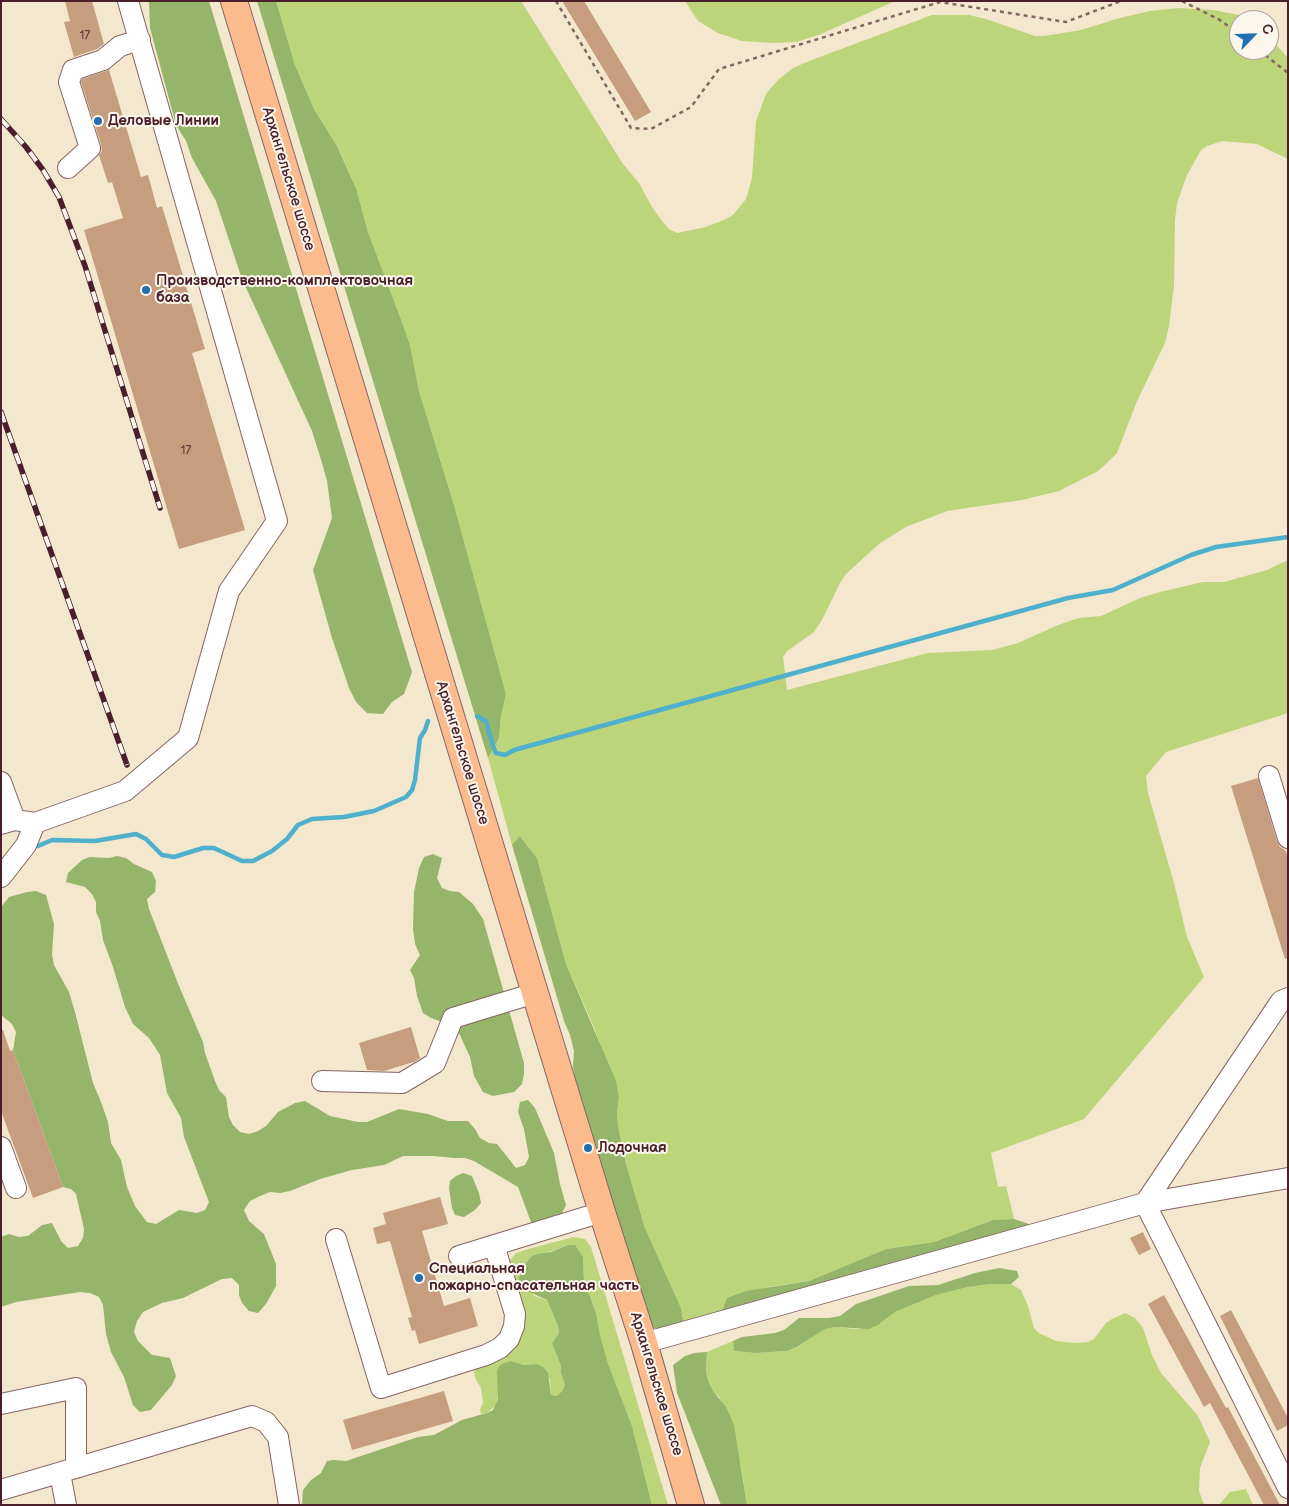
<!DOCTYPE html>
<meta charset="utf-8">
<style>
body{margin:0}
#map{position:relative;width:1289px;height:1506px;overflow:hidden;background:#f3e7cd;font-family:"Balsamiq Sans",sans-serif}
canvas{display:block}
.frame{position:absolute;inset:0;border:2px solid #4a1f2b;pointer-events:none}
.north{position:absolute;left:1229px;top:10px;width:50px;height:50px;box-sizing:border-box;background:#fbf7ec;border:1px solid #b4a19f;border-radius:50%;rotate:66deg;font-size:14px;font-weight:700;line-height:20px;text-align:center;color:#4a1f2b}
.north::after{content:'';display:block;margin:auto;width:18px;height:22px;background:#1f6fb2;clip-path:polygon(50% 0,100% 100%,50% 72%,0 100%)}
</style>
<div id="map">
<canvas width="1289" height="1506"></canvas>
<div class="frame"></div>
<div class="north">С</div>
</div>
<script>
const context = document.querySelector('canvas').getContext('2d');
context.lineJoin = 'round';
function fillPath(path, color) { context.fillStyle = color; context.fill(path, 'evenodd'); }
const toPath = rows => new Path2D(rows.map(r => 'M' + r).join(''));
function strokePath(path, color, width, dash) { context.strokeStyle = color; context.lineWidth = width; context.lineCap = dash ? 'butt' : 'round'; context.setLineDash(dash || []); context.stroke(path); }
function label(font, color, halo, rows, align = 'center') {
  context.font = font + ' "Balsamiq Sans",sans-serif'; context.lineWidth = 4; context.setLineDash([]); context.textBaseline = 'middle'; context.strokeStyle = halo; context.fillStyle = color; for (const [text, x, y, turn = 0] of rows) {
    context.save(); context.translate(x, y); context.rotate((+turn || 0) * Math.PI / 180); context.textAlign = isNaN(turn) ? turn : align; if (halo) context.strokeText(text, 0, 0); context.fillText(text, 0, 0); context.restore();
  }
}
const green = toPath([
 [276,1,521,1,623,164,639,183,652,207,663,222,669,229,677,233,706,227,724,220,733,215,746,199,752,178,756,121,766,94,778,80,793,68,809,61,932,15,969,15,986,19,1035,36,1044,36,1081,30,1120,18,1150,11,1178,8,1213,10,1239,15,1251,20,1239,20,1239,50,1269,50,1269,36,1288,58,1288,159,1257,144,1222,141,1207,146,1201,150,1187,175,1177,203,1175,220,1174,286,1169,326,1165,343,1137,401,1117,453,1106,464,1098,471,1059,491,1022,500,947,511,906,527,880,543,846,574,840,583,822,620,814,632,787,651,783,657,787,690,928,653,992,650,1018,643,1058,625,1079,618,1101,616,1140,598,1160,592,1203,582,1224,582,1267,570,1288,560,1288,713,1166,752,1146,776,1148,793,1174,883,1187,937,1204,977,1084,1119,991,1153,998,1187,1006,1186,1014,1219,993,1220,934,1242,886,1249,809,1281,768,1287,721,1314,684,1325,681,1308,645,1228,626,1164,619,1131,617,1114,619,1097,594,1027,566,964,537,858,521,837,512,845,488,758,499,738,501,716,506,694,454,505,419,391,410,345,402,322,368,232,356,188,347,167,337,146,314,109,295,65],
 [685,1,895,1,821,34,797,42,774,43,742,41,718,33,698,21],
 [573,1237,585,1239,591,1247,668,1505,652,1505,632,1426,608,1365,600,1335,596,1313,584,1280,583,1257,568,1245,528,1260,520,1270,534,1296,547,1300,558,1326,559,1333,552,1343,561,1366,561,1373,565,1385,562,1391,557,1396,551,1395,550,1380,537,1364,524,1365,511,1361,505,1363,499,1366,499,1392,496,1405,487,1413,481,1414,480,1409,483,1403,481,1388,475,1378,474,1370,512,1342,509,1262,516,1253,525,1250],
 [990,1284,1011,1284,1021,1290,1028,1306,1034,1328,1039,1333,1056,1341,1075,1343,1088,1342,1094,1339,1106,1323,1112,1319,1125,1313,1135,1318,1143,1328,1152,1355,1161,1373,1198,1416,1210,1442,1200,1468,1199,1491,1203,1502,1206,1505,747,1505,741,1465,720,1398,713,1391,706,1372,707,1352,733,1341,734,1351,755,1353,787,1351,798,1347,824,1329,835,1327,857,1329,878,1325,895,1312,936,1295,968,1287],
 [1246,1489,1253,1505,1219,1505,1230,1492]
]);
const forest = toPath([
 [149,1,209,1,412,672,404,694,392,702,383,714,367,713,356,702,349,688,332,638,313,570,332,518,327,481,322,463,312,431,242,279,216,201,192,158,186,141,176,125,150,28],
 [257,1,276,1,295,65,314,109,337,146,356,188,368,232,402,322,410,345,419,391,454,505,506,694,501,716,499,738,488,758],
 [520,836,537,858,566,964,616,1081,619,1097,617,1114,619,1131,626,1164,645,1228,681,1308,684,1325,666,1328,650,1328,578,1095,573,1067,574,1051,570,1035,564,1021,512,845],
 [433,854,442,858,437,878,442,888,450,891,459,892,473,904,483,919,524,1063,524,1074,522,1084,514,1092,493,1096,483,1092,474,1076,470,1057,458,1031,450,1025,431,1018,423,1013,417,996,414,978,410,970,420,955,415,944,413,929,414,892,419,868,424,857],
 [117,856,126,858,134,864,152,872,156,881,155,892,147,899,149,909,179,986,203,1042,205,1053,215,1081,219,1090,226,1097,229,1117,233,1125,240,1132,249,1134,258,1131,266,1126,278,1112,295,1103,305,1101,330,1116,358,1122,367,1122,399,1109,428,1114,448,1121,468,1121,475,1129,480,1138,489,1143,497,1144,516,1168,525,1165,529,1157,524,1129,518,1112,520,1102,528,1100,535,1108,554,1153,560,1184,566,1205,561,1215,542,1223,531,1222,518,1187,474,1161,465,1158,455,1158,434,1156,403,1156,384,1165,352,1170,320,1179,290,1191,280,1193,270,1192,260,1196,250,1201,244,1210,249,1221,264,1234,276,1264,276,1286,266,1304,258,1313,249,1311,242,1303,239,1295,239,1285,232,1278,222,1279,183,1298,162,1303,143,1312,137,1321,134,1332,138,1341,152,1355,170,1358,176,1376,172,1385,151,1410,140,1412,133,1405,124,1377,111,1352,106,1334,103,1305,99,1297,90,1293,80,1292,16,1302,1,1307,1,1237,9,1234,19,1237,28,1236,42,1225,52,1223,61,1241,68,1248,78,1246,83,1238,84,1229,76,1194,71,1189,63,1187,13,1050,16,1032,12,1024,1,1015,1,907,9,897,27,892,36,891,46,895,54,924,52,955,54,965,69,992,75,1012,93,1083,101,1102,108,1122,111,1143,121,1160,127,1187,135,1206,147,1222,156,1224,179,1210,197,1213,205,1210,209,1202,184,1137,181,1118,167,1093,160,1055,149,1038,133,1024,125,1007,113,967,103,940,100,921,96,912,96,902,92,894,85,887,66,882,68,873,82,860,90,857,109,858],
 [463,1173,472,1176,479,1193,481,1203,475,1210,464,1217,455,1215,452,1208,449,1188,450,1181,456,1176],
 [1014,1219,1035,1226,721,1314,727,1298,746,1291,809,1281,886,1249,934,1242,993,1220],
 [568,1245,575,1245,583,1257,584,1280,596,1313,600,1335,608,1364,632,1426,652,1505,302,1505,303,1490,311,1480,321,1473,327,1461,333,1460,346,1461,418,1437,434,1435,462,1420,487,1413,493,1410,498,1399,497,1372,499,1366,504,1363,511,1361,524,1365,537,1364,543,1367,548,1373,551,1395,557,1396,562,1391,565,1385,561,1373,561,1366,552,1343,559,1333,558,1326,547,1300,523,1289,519,1284,519,1277,524,1265,532,1256,538,1254,551,1252],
 [999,1268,1017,1271,1019,1277,1011,1284,990,1284,968,1287,936,1295,895,1312,878,1325,869,1329,835,1327,825,1329,797,1347,787,1351,755,1353,734,1351,733,1341,742,1337,775,1333,784,1330,799,1318,829,1318,840,1316,856,1304,909,1286,938,1285,975,1273],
 [707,1352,706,1372,709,1382,713,1391,726,1407,734,1425,747,1505,721,1505,677,1393,673,1365,685,1356,694,1353]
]);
const stream = toPath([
 [477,716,486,721,492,743,496,753,505,755,514,750,1068,598,1113,590,1191,555,1216,547,1288,537],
 [38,846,52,840,95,841,136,834,146,839,162,855,174,857,203,848,214,848,242,861,253,861,272,851,287,839,298,825,312,819,344,817,374,811,406,797,412,790,415,780,420,738,425,730,428,721]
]);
const building = toPath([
 [65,1,92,1,104,44,97,49,74,57,64,22,70,21],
 [562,1,584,1,651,112,635,121],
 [109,70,141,177,148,175,157,208,162,206,205,349,192,353,245,530,179,549,84,230,123,218,112,182,108,183,99,155,102,151,101,144,81,82,82,79],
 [1258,778,1277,841,1280,847,1285,850,1288,857,1288,958,1285,959,1231,786],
 [411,1027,420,1058,414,1062,384,1071,367,1070,359,1043],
 [1,1030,3,1030,10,1051,13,1050,63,1187,33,1198,1,1111],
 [440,1197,448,1224,422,1231,444,1306,470,1298,478,1326,419,1344,415,1330,412,1331,408,1318,412,1317,390,1241,377,1244,373,1228,386,1224,383,1213],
 [1143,1232,1151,1249,1139,1255,1130,1238],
 [1164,1295,1226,1408,1228,1407,1280,1505,1264,1505,1210,1403,1204,1407,1148,1304],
 [1231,1310,1288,1418,1288,1425,1277,1431,1220,1316],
 [444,1391,453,1421,352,1450,343,1420]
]);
const path = toPath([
 [556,1,631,128,651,129,691,107,719,69,940,2,1066,22,1121,1],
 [1182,1,1220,20,1239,34],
 [1259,50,1288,73]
]);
const minor = toPath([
 [68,168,90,148,69,82,73,70,103,60,120,46,140,40],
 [1269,776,1288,838],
 [1,782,15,820],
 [1,824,15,820,35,823,125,791,188,738,229,591,277,521,128,1],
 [1,877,26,845,35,823],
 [322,1081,402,1083,435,1063,453,1018,535,993],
 [1,1147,16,1188],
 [1288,1178,1145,1203,1288,1488],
 [336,1239,381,1388,486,1355,500,1348,509,1339,514,1326,515,1314,494,1245],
 [459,1256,602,1212],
 [644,1343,1145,1203,1281,1001,1288,998],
 [1,1404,76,1388,76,1468],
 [60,1473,66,1505],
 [1,1490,252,1416,266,1422,278,1437,289,1505]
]);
const major = toPath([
 [234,1,535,993,602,1212,644,1343,691,1505]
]);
const rail = toPath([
 [1,119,26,147,43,170,59,197,85,266,160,508],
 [1,412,127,765]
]);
const markers = [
 [98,121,5,"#1f6fb2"],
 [146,290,5,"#1f6fb2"],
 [588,1148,5,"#1f6fb2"],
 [419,1278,5,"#1f6fb2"]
];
const numberNames = [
 ["17",85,36],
 ["17",186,451]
];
const poiNames = [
 ["Деловые Линии",108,121],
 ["Производственно-комплектовочная",156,281],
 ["база",156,298],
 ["Лодочная",598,1148],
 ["Специальная",429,1269],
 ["пожарно-спасательная часть",429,1286]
];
const streetNames = [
 ["Архангельское шоссе",288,179,73],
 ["Архангельское шоссе",462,753,73],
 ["Архангельское шоссе",656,1384,73]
];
fillPath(green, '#bcd57a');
fillPath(forest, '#95b66a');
strokePath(stream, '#4eb0cd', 4.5);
fillPath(building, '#c69e7f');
strokePath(minor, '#856564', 22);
strokePath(major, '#856564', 28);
strokePath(path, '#856564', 2.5, [4, 4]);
strokePath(minor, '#fff', 20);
strokePath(major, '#fbbb8c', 26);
strokePath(rail, '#4a1f2b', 5.5);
strokePath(rail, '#fbf7ec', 4, [11]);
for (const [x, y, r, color] of markers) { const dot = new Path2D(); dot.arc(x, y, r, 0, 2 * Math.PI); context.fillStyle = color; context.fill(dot); strokePath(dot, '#fbf7ec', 2); }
label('12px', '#693f40', null, numberNames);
label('bold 15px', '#4a1f2b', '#fbf7ec', poiNames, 'left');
label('15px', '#4a1f2b', '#fbf7ec', streetNames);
</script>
